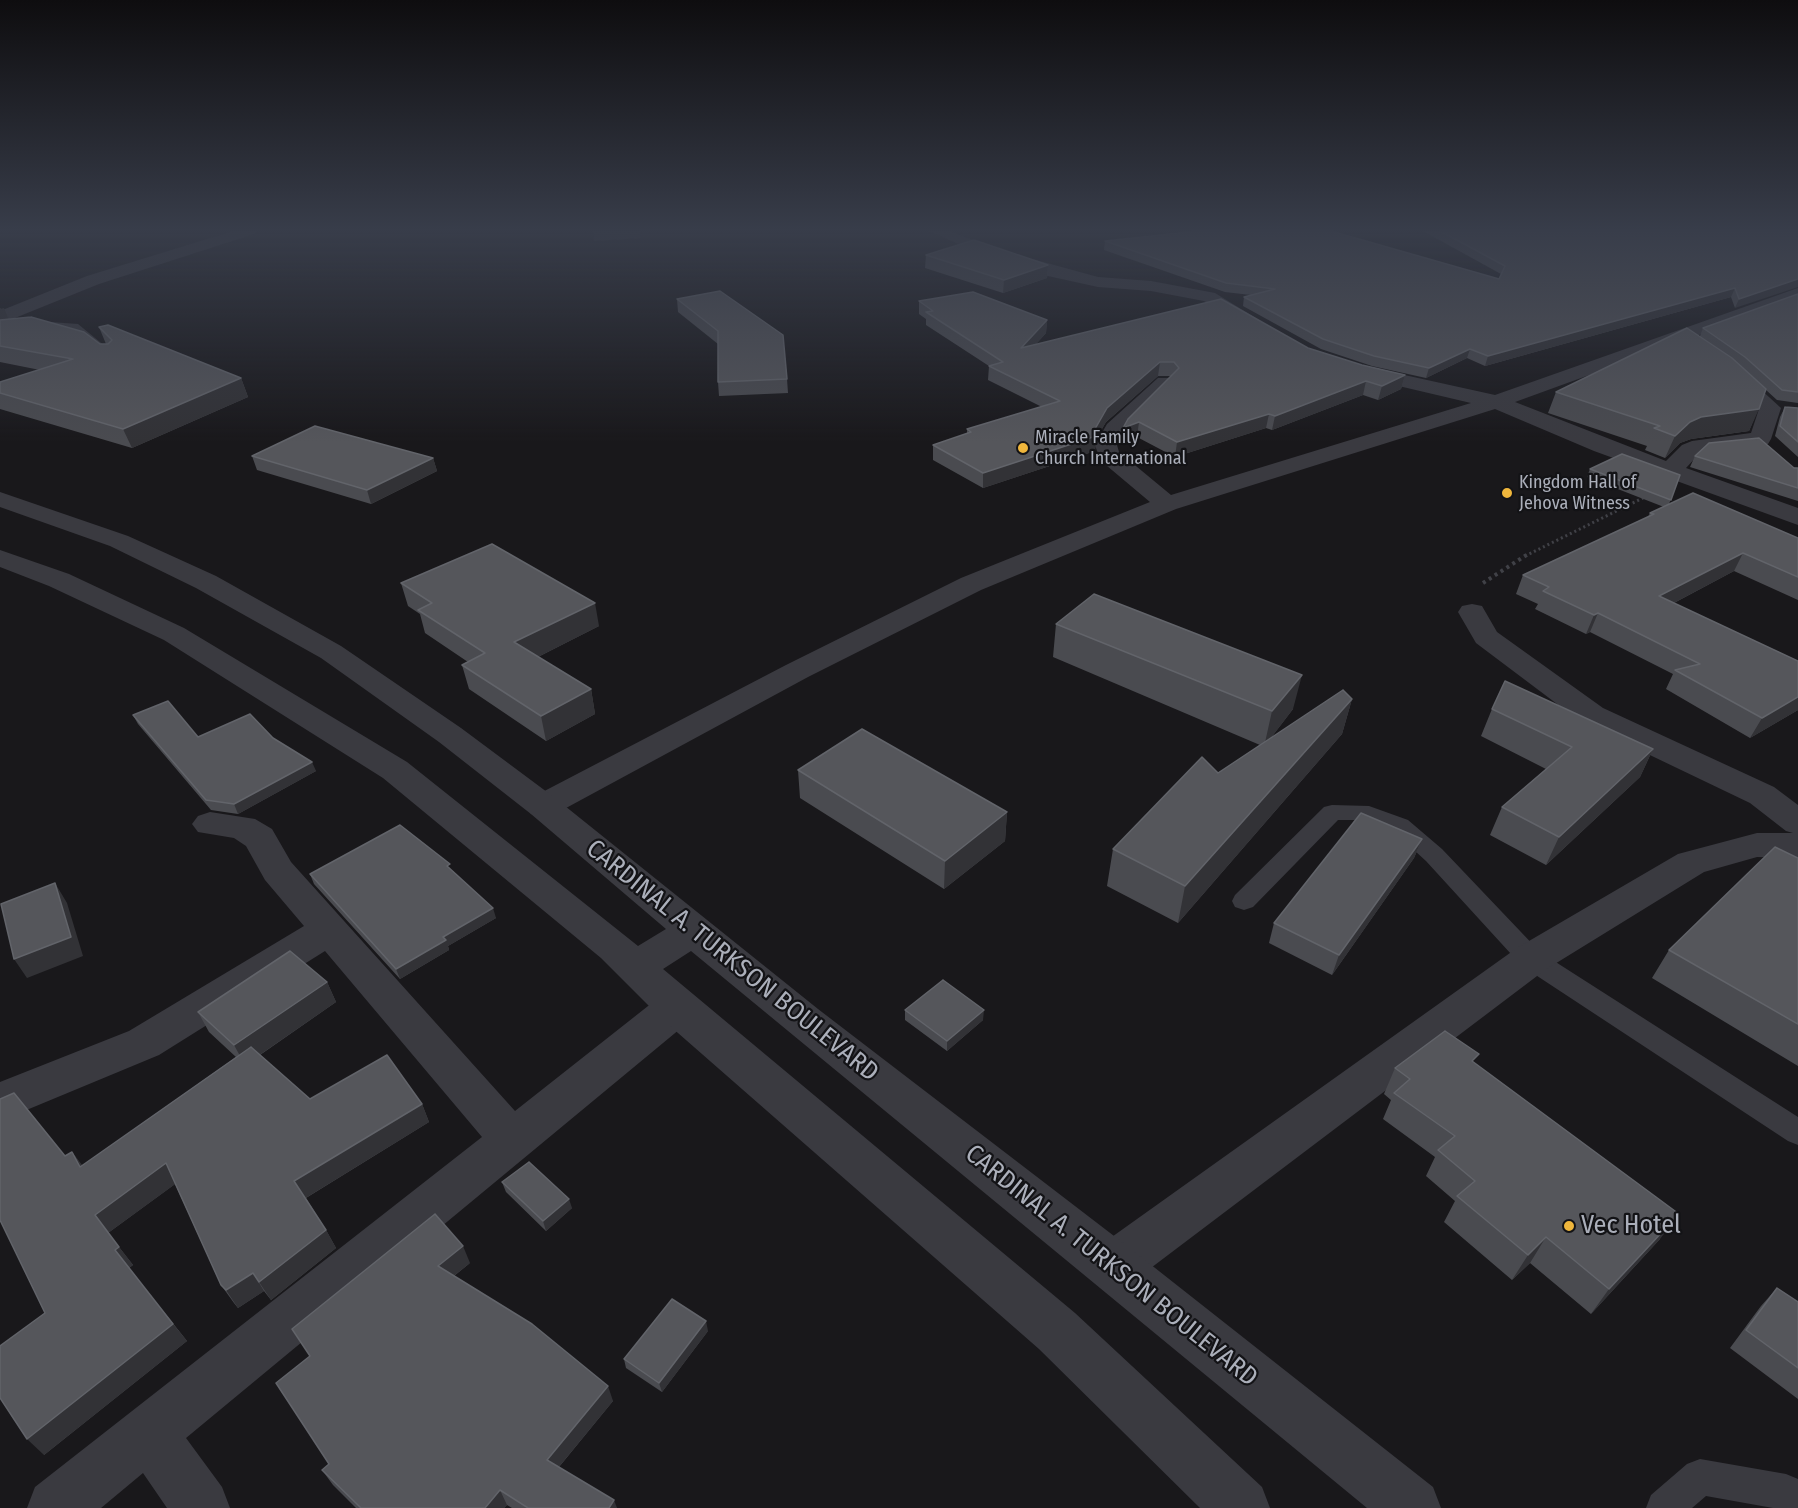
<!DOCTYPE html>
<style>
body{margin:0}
canvas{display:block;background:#19181b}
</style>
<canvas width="1798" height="1508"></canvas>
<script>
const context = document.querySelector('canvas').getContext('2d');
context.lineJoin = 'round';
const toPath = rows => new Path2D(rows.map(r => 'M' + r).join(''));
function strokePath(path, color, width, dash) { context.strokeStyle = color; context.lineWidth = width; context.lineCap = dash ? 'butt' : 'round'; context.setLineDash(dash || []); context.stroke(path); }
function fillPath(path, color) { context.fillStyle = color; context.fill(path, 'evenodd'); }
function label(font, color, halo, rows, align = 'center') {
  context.font = font + ' "Fira Sans Condensed",sans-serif'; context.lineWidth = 4.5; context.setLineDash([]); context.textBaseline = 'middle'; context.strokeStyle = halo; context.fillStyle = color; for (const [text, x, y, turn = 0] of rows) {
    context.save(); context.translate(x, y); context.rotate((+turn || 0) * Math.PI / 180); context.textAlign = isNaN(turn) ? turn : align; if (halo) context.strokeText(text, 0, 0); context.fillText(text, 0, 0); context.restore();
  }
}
const pathFar1 = toPath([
 [1525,556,1645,497]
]);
const path = toPath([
 [1483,583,1528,554]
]);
const service = toPath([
 [50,322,78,324,106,347,104,350,96,350,71,330,50,330,0,337,0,329,50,322],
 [1332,805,1369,806,1408,820,1442,849,1540,952,1798,1117,1798,1145,1788,1141,1522,966,1426,861,1392,830,1366,820,1338,820,1253,907,1244,910,1235,907,1232,901,1235,895,1324,807,1332,805],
 [1700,1459,1786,1474,1798,1479,1798,1508,1773,1508,1706,1496,1692,1508,1646,1508,1651,1495,1687,1464,1700,1459]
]);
const minor = toPath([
 [233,231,256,231,254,234,99,284,0,324,0,311,87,276,233,231],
 [929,231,950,231,996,249,1098,277,1151,281,1215,293,1264,323,1262,327,1248,327,1204,301,1151,291,1098,287,1048,276,984,255,929,231],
 [1798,288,1798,299,1515,402,1666,461,1682,445,1692,441,1751,433,1759,409,1718,370,1721,366,1728,364,1735,366,1781,408,1771,439,1768,444,1760,446,1704,452,1698,455,1686,468,1798,508,1798,525,1594,451,1495,409,1176,509,981,590,808,677,555,814,543,818,531,814,526,806,531,798,786,665,961,578,1150,502,1100,460,1095,445,1107,424,1158,378,1172,378,1175,382,1124,432,1117,445,1119,452,1171,495,1471,403,1352,375,1349,371,1352,367,1359,365,1495,395,1798,288],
 [1472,604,1482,606,1497,632,1603,708,1774,787,1798,805,1798,858,1757,857,1704,872,1545,970,1131,1283,1113,1290,1095,1283,1088,1266,1095,1249,1517,948,1678,854,1757,833,1793,833,1786,831,1750,803,1581,722,1476,643,1458,612,1462,606,1472,604],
 [210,812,255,819,272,829,291,862,515,1111,662,995,677,991,692,995,698,1007,692,1019,186,1438,222,1487,230,1508,167,1508,143,1473,101,1508,27,1508,35,1487,482,1137,325,951,159,1055,0,1121,0,1082,129,1031,304,926,265,880,246,846,234,838,198,832,192,824,198,816,210,812]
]);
const tertiary = toPath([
 [0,492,128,536,216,576,341,646,461,728,555,798,818,1009,1131,1249,1433,1487,1441,1508,1367,1508,691,951,663,969,1075,1313,1262,1487,1270,1508,1200,1508,1039,1349,662,1019,601,958,383,778,164,640,49,586,0,567,0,550,69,574,184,628,407,762,638,946,666,929,531,814,439,742,321,658,196,588,110,546,0,507,0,492]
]);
const wall = toPath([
 [1423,231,1798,231,1735,308,1731,297,1485,366,1467,358,1426,378,1372,366,1321,349,1243,306,1244,297,1251,295,1225,292,1104,250,1105,241,1499,279,1501,274],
 [926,255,1048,265,1047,278,1003,293,925,268],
 [1798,294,1798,403,1777,400,1766,390,1749,431,1691,439,1680,443,1665,458,1645,450,1647,446,1548,413,1556,392,1700,336,1703,328],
 [677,299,787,379,788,393,719,396,718,382,718,344,678,312],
 [919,301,1047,320,1046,333,1036,344,1308,348,1362,365,1405,375,1401,389,1378,400,1363,395,1272,430,1266,428,1175,457,1137,437,1121,442,1123,428,1172,376,1158,376,1106,422,1096,439,1095,451,983,488,933,460,933,445,967,434,967,429,1042,407,988,380,989,366,926,325,926,319,919,314],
 [0,308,9,319,100,344,106,344,99,327,241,378,248,397,132,448,0,409,0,382,40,370,0,362],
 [1785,407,1798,408,1798,457,1775,436,1780,417],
 [252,456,433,458,437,471,371,504,257,470],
 [1695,456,1798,468,1798,501,1690,467],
 [1590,469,1680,475,1669,504,1798,538,1798,600,1734,571,1674,603,1798,661,1798,710,1750,738,1666,689,1673,674,1590,632,1586,634,1535,609,1538,604,1516,594,1523,575,1648,517,1650,513,1664,507,1587,477],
 [401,583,599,626,538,657,591,689,595,714,546,741,469,689,462,665,468,662,425,633,420,614,408,606],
 [1056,624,1293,709,1270,739,1352,699,1342,734,1178,923,1107,886,1113,849,1218,773,1260,745,1053,657],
 [1492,709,1653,749,1640,777,1546,865,1490,835,1502,807,1546,769,1481,736],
 [133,715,198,737,273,738,316,771,238,814,211,810,138,724],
 [798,770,1007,812,1005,841,944,889,800,798],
 [1422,839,1414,858,1332,975,1269,943,1274,923],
 [1798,858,1798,1066,1652,978,1669,950],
 [453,871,496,918,448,946,449,950,400,979,314,884,310,874],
 [327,982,336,1002,260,1055,310,1099,422,1104,429,1122,306,1198,326,1230,336,1248,271,1300,264,1291,238,1308,234,1303,221,1285,175,1184,108,1233,133,1265,129,1268,187,1341,44,1455,45,1313,65,1156,72,1152,82,1166,236,1057,209,1032,198,1012],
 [905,1010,983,1020,947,1051,905,1020],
 [1475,1063,1660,1239,1591,1314,1530,1263,1512,1280,1444,1222,1455,1201,1426,1176,1435,1157,1383,1119,1391,1100,1384,1094,1395,1068],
 [502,1182,572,1208,546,1231,506,1192],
 [470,1263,454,1276,613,1401,559,1467,617,1508,512,1508,507,1505,504,1508,356,1508,333,1485,322,1470,329,1464,310,1356,292,1329],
 [1777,1288,1798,1302,1798,1399,1730,1348,1761,1306],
 [708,1331,662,1392,626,1368,624,1359]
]);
const shadedWall = toPath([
 [593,231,640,231,641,238,594,241],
 [1048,265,1047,278,1003,293,1004,280],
 [1798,279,1798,287,1735,308,1739,299],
 [1735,288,1731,297,1485,366,1488,356],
 [4,308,11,325,0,327,0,309],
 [1047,320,1046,333,1021,361,1021,348],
 [1470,349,1467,358,1426,378,1429,368],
 [1160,362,1158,376,1106,422,1096,439,1095,451,983,488,983,473,1095,429,1107,408],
 [1405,375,1401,389,1378,400,1382,386],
 [241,378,248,397,132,448,123,429],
 [1366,381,1363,395,1272,430,1275,416],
 [1759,409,1749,431,1691,439,1680,443,1665,458,1675,436,1690,422,1701,417],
 [1269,414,1266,428,1175,457,1177,442],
 [1139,422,1137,437,1121,442,1123,428],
 [433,458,437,471,371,504,367,490],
 [1743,553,1734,571,1651,615,1659,596],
 [595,603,599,626,520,666,514,642],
 [1598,613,1590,632,1586,634,1594,615],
 [1302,675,1293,709,1264,747,1272,711],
 [591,689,595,714,546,741,541,716],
 [1798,697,1798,710,1750,738,1762,718],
 [1352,699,1342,734,1178,923,1185,886],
 [1653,749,1640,777,1546,865,1559,837],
 [312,762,316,771,238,814,234,804],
 [1007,812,1005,841,944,889,945,861],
 [1422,839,1414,858,1332,975,1339,955],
 [55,883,67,903,83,956,27,978,14,959],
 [493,908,496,918,448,946,449,950,400,979,396,969,443,937],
 [327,982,336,1002,245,1065,234,1045],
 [984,1010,983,1020,947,1051,947,1041],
 [422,1104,429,1122,304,1199,294,1181],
 [72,1152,86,1170,80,1167],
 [166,1163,178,1182,108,1233,95,1215],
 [569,1199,572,1208,546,1231,543,1221],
 [1679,1214,1660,1239,1591,1314,1609,1289],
 [326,1230,336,1248,271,1300,259,1282],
 [1546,1237,1530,1263,1512,1280,1528,1255],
 [463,1246,470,1263,446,1282,438,1266],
 [119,1247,133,1265,129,1268,115,1250],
 [253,1273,264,1291,238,1308,226,1290],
 [706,1321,708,1331,662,1392,659,1383],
 [173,1324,187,1341,44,1455,27,1439],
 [608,1386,613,1401,553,1474,547,1460],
 [500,1490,507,1505,504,1508,485,1508],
 [614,1500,617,1508,609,1508]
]);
const building = toPath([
 [1197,231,1331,231,1499,279,1505,266,1440,231,1798,231,1798,279,1739,299,1735,288,1488,356,1470,349,1429,368,1374,356,1323,339,1244,297,1275,289,1226,283,1105,241,1197,231],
 [974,240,1048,265,1004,280,926,255,974,240],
 [720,291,783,335,787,379,718,382,718,331,677,299,720,291],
 [973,292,1047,320,1021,348,1221,299,1308,348,1362,365,1405,375,1382,386,1366,381,1275,416,1269,414,1177,442,1139,422,1123,428,1128,419,1179,368,1174,362,1160,362,1107,408,1095,429,1096,436,983,473,933,445,971,432,967,429,1060,401,989,366,1003,362,926,312,933,311,919,301,973,292],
 [1798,294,1798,392,1782,390,1745,357,1703,328,1798,294],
 [31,317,84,332,100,344,108,344,112,340,99,327,108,325,241,378,123,429,0,393,0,382,73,359,0,346,0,320,31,317],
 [1687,328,1732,358,1766,389,1759,409,1701,417,1690,422,1675,436,1654,428,1660,426,1556,392,1687,328],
 [1785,407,1798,408,1798,442,1780,426,1785,407],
 [315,426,433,458,367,490,252,456,315,426],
 [1759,438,1794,468,1798,468,1798,488,1695,456,1709,443,1759,438],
 [1622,454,1680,475,1671,500,1590,469,1622,454],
 [1693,493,1798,538,1798,577,1743,553,1659,596,1798,661,1798,697,1762,718,1675,670,1700,664,1598,613,1594,615,1543,591,1549,587,1523,575,1654,514,1650,513,1693,493],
 [492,544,595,603,514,642,591,689,541,716,462,665,485,653,418,610,432,603,401,583,492,544],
 [1094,594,1302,675,1272,711,1056,624,1094,594],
 [1505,681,1653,749,1559,837,1502,807,1572,747,1492,709,1505,681],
 [1343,690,1352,699,1185,886,1113,849,1202,757,1218,773,1343,690],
 [168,701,198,737,250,714,273,738,312,762,234,804,206,800,133,715,168,701],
 [862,729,1007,812,945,861,798,770,862,729],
 [1361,813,1422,839,1339,955,1274,923,1361,813],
 [400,825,450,864,447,866,493,908,443,937,446,940,396,969,310,874,400,825],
 [1775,847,1798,858,1798,1024,1669,950,1775,847],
 [55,883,71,937,14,959,1,904,55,883],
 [290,951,327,982,234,1045,198,1012,290,951],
 [943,980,984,1010,947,1041,905,1010,943,980],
 [1445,1031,1479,1054,1472,1061,1679,1214,1609,1289,1546,1237,1528,1255,1457,1196,1475,1181,1438,1150,1455,1136,1394,1093,1410,1079,1395,1068,1445,1031],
 [251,1047,310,1099,387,1055,422,1104,294,1181,326,1230,259,1282,253,1273,226,1290,221,1285,166,1163,95,1215,119,1247,115,1250,173,1324,27,1439,0,1398,0,1346,45,1313,0,1220,0,1099,14,1093,65,1156,72,1152,80,1167,251,1047],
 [529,1162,569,1199,543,1221,502,1182,529,1162],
 [435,1214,463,1246,438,1266,532,1324,608,1386,547,1460,614,1500,609,1508,528,1508,500,1490,485,1508,361,1508,322,1470,329,1464,276,1383,310,1356,292,1329,435,1214],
 [1777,1288,1798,1302,1798,1368,1746,1330,1777,1288],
 [672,1299,706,1321,659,1383,624,1359,672,1299]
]);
const markers = [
 [1023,448,6,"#efb63c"],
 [1507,493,6,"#efb63c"],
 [1569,1226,6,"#efb63c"]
];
const farPoinames = [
 ["Miracle Family",1035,438],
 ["Church International",1035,459],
 ["Kingdom Hall of",1519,483],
 ["Jehova Witness",1519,504]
];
const nearStreetnames = [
 ["CARDINAL A. TURKSON BOULEVARD",732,961,39],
 ["CARDINAL A. TURKSON BOULEVARD",1111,1266,39]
];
const nearPoinames = [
 ["Vec Hotel",1581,1226]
];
strokePath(pathFar1, '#404147', 3, [2, 3]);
strokePath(path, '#404147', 4, [3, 4]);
fillPath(service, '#3a3a40');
fillPath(minor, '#3a3a40');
fillPath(tertiary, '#3a3a40');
fillPath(wall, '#4a4b50');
fillPath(shadedWall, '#323236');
fillPath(building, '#55565b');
strokePath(building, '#62646a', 1.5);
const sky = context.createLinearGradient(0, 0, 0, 442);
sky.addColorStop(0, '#0e0d0f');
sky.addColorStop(0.52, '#383d4a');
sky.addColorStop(1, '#383d4a00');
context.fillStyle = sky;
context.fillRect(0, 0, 1798, 442);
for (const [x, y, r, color] of markers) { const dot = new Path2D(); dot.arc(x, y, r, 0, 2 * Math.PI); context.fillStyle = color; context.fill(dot); strokePath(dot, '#131316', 2); }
label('18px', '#abafba', '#131316', farPoinames, 'left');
label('26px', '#abafba', '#131316', nearStreetnames);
label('26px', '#abafba', '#131316', nearPoinames, 'left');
</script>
